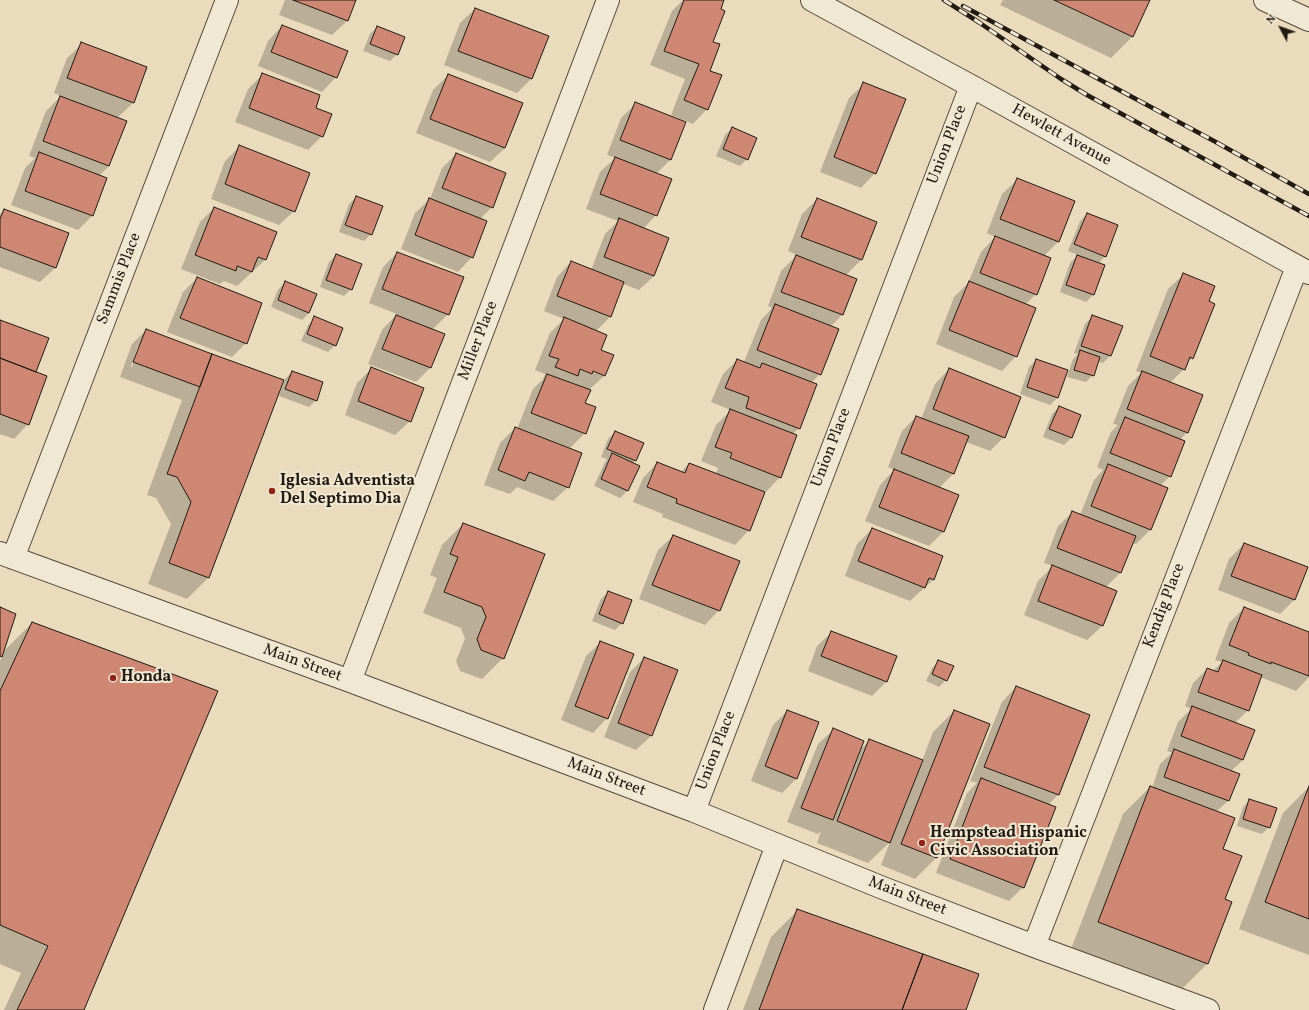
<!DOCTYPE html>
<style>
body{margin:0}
#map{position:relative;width:1309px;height:1010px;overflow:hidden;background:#e9dbbc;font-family:Vollkorn,serif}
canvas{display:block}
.north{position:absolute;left:1261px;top:8px;width:40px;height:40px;-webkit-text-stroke:3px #f1e8d3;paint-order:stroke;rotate:311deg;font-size:11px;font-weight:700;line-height:16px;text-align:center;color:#231a12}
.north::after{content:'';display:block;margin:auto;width:14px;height:18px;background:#231a12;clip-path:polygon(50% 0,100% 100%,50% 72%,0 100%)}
</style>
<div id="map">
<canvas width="1309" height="1010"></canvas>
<div class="north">N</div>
</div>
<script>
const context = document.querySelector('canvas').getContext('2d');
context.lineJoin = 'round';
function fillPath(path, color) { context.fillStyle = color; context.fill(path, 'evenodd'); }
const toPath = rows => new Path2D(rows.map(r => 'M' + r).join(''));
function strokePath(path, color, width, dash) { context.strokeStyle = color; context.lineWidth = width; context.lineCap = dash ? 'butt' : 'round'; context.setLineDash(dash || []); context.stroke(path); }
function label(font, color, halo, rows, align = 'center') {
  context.font = font + ' Vollkorn,serif'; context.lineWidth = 4; context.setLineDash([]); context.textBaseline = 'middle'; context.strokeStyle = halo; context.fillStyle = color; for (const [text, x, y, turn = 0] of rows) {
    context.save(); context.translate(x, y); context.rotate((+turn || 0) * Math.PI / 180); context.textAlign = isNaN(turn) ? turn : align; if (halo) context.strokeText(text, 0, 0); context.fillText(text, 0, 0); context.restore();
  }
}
const shadow = toPath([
 [285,0,355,0,347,21,332,35,279,15],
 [683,0,723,0,712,42,709,71,707,109,693,124,671,115,685,79,650,65,672,11],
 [1003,0,1149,0,1132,37,1111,58,1000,5],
 [475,9,548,37,531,79,517,93,444,65,460,23],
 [282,26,336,77,322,92,258,66,268,41],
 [377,27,397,54,390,61,363,51,370,34],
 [82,44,146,68,133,103,117,118,109,166,99,176,106,178,92,216,78,230,11,205,25,168,35,158,29,156,46,111,61,96,54,93,67,58],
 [263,74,314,108,322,136,308,150,235,122,248,89],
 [448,75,505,148,490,162,416,133,433,90],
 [864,84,875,173,861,188,820,172,849,98],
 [635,104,671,159,656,174,656,215,643,229,654,276,639,290,623,284,610,317,596,331,605,375,590,389,584,403,585,433,570,448,555,442,554,443,568,487,553,501,517,487,510,494,484,485,500,443,515,428,517,429,533,389,543,379,545,374,535,370,550,333,564,319,544,311,557,277,571,262,591,270,605,234,618,221,586,209,600,172,615,158,607,155,621,118],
 [732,128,747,159,740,166,716,156,725,135],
 [240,146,294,211,279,225,211,199,225,161],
 [456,154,492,207,480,219,472,257,458,272,401,249,415,213,430,199,442,168],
 [1017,180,1074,202,1058,242,1044,256,1036,294,1025,305,1016,356,1002,371,936,344,954,297,968,283,981,252,995,237,987,233,1002,194],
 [356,197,371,234,364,241,339,232,349,204],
 [817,199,876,222,861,260,846,275,856,279,842,315,830,327,820,374,811,383,799,428,792,435,780,477,766,492,764,491,749,530,735,545,662,517,663,514,633,502,643,478,657,463,681,472,689,464,716,474,718,468,701,461,716,425,731,410,711,402,723,374,737,360,744,362,761,320,772,308,768,306,781,271,797,255,788,251,802,214],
 [214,208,265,260,237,286,224,281,220,284,181,269,200,222],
 [4,210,68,233,55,268,40,282,0,267,0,214],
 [1087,214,1105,256,1098,264,1104,266,1093,295,1086,302,1060,292,1070,263,1078,255,1068,251,1080,221],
 [397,253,448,314,432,330,430,368,416,382,368,364,382,330,397,314,369,303,383,267],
 [336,255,351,289,344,296,320,287,329,262],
 [1183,275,1208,302,1192,358,1186,364,1184,369,1170,383,1187,432,1180,440,1170,476,1160,486,1167,489,1150,530,1136,544,1132,543,1120,573,1105,588,1116,592,1102,626,1087,640,1024,615,1038,581,1053,566,1044,563,1058,526,1073,512,1080,515,1094,480,1103,470,1097,467,1111,432,1118,425,1113,424,1128,386,1141,373,1136,371,1168,289],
 [197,278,246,343,232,357,167,332,183,292],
 [285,282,309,313,302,320,271,307,278,290],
 [1092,317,1121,327,1110,356,1103,363,1097,361,1093,375,1086,382,1067,377,1073,359,1078,354,1074,353,1085,324],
 [315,318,335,345,328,352,301,341,308,325],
 [0,321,35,372,28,424,14,439,0,434],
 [146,330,282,381,208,578,187,599,148,584,171,524,156,498,147,495,182,400,120,377,132,344],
 [138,346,140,346,132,367,131,367],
 [1036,360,1057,398,1050,405,1020,394,1029,367],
 [372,368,410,421,395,435,345,415,357,383],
 [949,369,1004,437,990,451,966,442,954,473,939,488,958,495,943,532,929,546,865,521,880,485,894,470,888,467,902,431,916,417,921,419,935,384],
 [292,372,316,400,309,407,279,396,285,379],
 [1059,407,1080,415,1071,438,1064,445,1043,437,1052,414],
 [615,432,643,444,635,461,632,464,627,491,620,498,594,486,605,462,607,459,601,457,608,439],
 [463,524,503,658,482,679,460,671,456,661,465,639,461,628,423,613,437,578,430,575,442,545],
 [872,529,933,580,910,601,845,576,857,544],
 [673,536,719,610,705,625,639,599,658,550],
 [1244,544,1294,600,1280,614,1218,590,1229,559],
 [608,592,622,623,615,630,592,621,601,599],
 [1244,608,1309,633,1309,677,1296,691,1260,677,1248,710,1235,723,1243,760,1231,771,1229,800,1216,812,1222,850,1223,899,1231,902,1207,964,1180,991,1071,949,1123,814,1150,787,1152,788,1160,764,1172,753,1167,751,1178,722,1191,709,1185,706,1193,683,1207,669,1213,671,1222,662,1215,660,1229,623],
 [0,609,2,653,32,623,83,1010,4,1010,21,973,0,964,0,661,3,655,0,658],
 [832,632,886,682,872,696,808,671,817,646],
 [601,642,607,718,593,733,561,720,586,656],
 [644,658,677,670,651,736,636,750,604,737,630,672],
 [939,661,946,680,939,687,926,681,932,668],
 [1016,687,1089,716,1058,795,1048,805,1023,887,1009,901,936,873,967,793,977,783,970,781,1002,702],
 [787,711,796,779,782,793,751,781,773,725],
 [954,711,936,858,915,879,881,865,890,842,868,863,817,843,821,831,818,834,787,822,818,744,833,730,859,751,870,740,922,761,933,732],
 [1309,787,1309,955,1239,929,1283,813],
 [1250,800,1269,827,1262,834,1237,826,1243,807],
 [798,910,965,1010,743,1010,771,937]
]);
const building = toPath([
 [293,0,356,0,348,21,293,0],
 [684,0,724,0,721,9,725,11,713,42,720,44,710,71,722,75,708,110,684,100,699,64,664,51,684,0],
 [1054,0,1150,0,1133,37,1054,0],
 [475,8,549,36,532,79,458,51,475,8],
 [282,25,348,51,337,78,271,52,282,25],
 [377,26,405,37,398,55,370,44,377,26],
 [81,42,147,67,134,103,67,78,81,42],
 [262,73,320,95,316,108,332,114,323,137,249,108,262,73],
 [448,74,523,103,505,148,430,119,448,74],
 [863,82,906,99,876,174,834,157,863,82],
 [60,96,127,121,109,166,43,141,60,96],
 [635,102,686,122,671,160,620,140,635,102],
 [732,127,757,138,748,160,723,149,732,127],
 [239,145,310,173,295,212,225,184,239,145],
 [39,152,107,178,93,216,25,191,39,152],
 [456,153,506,173,493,208,442,188,456,153],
 [615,157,672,179,657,216,600,194,615,157],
 [1017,178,1075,201,1059,242,1000,219,1017,178],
 [356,196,383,206,372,235,345,225,356,196],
 [429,198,487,221,473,258,415,235,429,198],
 [817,198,877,222,862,260,801,237,817,198],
 [214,207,277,232,266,260,258,257,252,272,237,266,236,271,195,255,214,207],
 [4,209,69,233,56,268,0,247,0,219,4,209],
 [1087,213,1118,225,1106,257,1074,244,1087,213],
 [619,218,669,238,654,276,604,257,619,218],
 [995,236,1051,258,1037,295,980,273,995,236],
 [397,252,464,277,449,315,382,289,397,252],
 [336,254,362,264,352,290,326,280,336,254],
 [796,255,857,279,843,315,781,292,796,255],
 [1077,255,1105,265,1094,295,1066,285,1077,255],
 [571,261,624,282,611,317,557,296,571,261],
 [1183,273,1215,286,1209,301,1215,304,1193,359,1190,357,1185,370,1150,356,1183,273],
 [197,277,262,303,247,344,180,318,197,277],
 [285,281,317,294,309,313,278,300,285,281],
 [969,281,1036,308,1017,357,949,330,969,281],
 [775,304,839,329,821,375,757,350,775,304],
 [396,315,445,334,431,368,382,349,396,315],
 [1092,315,1123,326,1111,356,1081,346,1092,315],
 [314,316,343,328,336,346,307,334,314,316],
 [564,317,607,335,601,350,614,355,605,376,593,371,592,374,580,369,578,376,555,367,559,359,549,356,564,317],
 [0,320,49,338,36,372,0,358,0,320],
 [146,329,212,354,200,387,133,362,146,329],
 [1080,350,1100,357,1094,376,1074,370,1080,350],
 [212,354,284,380,209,578,169,563,191,502,177,477,167,474,212,354],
 [0,358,47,376,29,425,0,414,0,358],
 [737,359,760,368,762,363,817,384,800,429,746,408,749,397,725,388,737,359],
 [1036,359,1068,370,1058,398,1027,387,1036,359],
 [371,367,424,388,411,422,358,401,371,367],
 [949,368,1021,397,1005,438,933,409,949,368],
 [292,371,323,382,317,401,285,389,292,371],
 [1142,371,1203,395,1188,433,1127,409,1142,371],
 [547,374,591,390,585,403,596,407,586,434,531,413,547,374],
 [1059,406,1081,415,1072,438,1049,429,1059,406],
 [730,409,797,435,781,478,730,458,732,453,715,447,730,409],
 [916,416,969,436,954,474,901,453,916,416],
 [1125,417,1185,441,1171,477,1110,453,1125,417],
 [515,427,582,453,569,488,529,472,525,481,498,470,515,427],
 [615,431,644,443,636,461,607,449,615,431],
 [612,453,640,466,628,491,601,479,612,453],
 [657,462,685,473,689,463,765,492,750,531,676,503,677,499,647,487,657,462],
 [1108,464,1168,488,1151,530,1091,506,1108,464],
 [894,469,959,495,944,532,879,507,894,469],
 [1072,511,1136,536,1121,573,1057,548,1072,511],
 [463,523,545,554,504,659,481,650,477,639,486,617,482,607,444,592,458,557,450,554,463,523],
 [872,528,943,556,934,580,929,578,925,588,858,561,872,528],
 [673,535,740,561,720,611,652,585,673,535],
 [1244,543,1308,567,1295,600,1231,576,1244,543],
 [1052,565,1117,591,1103,626,1038,601,1052,565],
 [608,591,632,600,623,624,599,614,608,591],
 [0,607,16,614,2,657,0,656,0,607],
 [1244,607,1309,632,1309,676,1271,662,1271,664,1248,655,1249,653,1229,645,1244,607],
 [32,622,218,691,84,1010,17,1010,48,946,0,925,0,691,32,622],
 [831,631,897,656,887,682,821,656,831,631],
 [600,641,634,654,608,719,575,706,600,641],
 [644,657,678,670,652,736,618,723,644,657],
 [938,660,954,666,947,681,932,674,938,660],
 [1223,660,1262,675,1249,711,1198,692,1207,668,1218,672,1223,660],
 [1016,686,1090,715,1059,795,984,767,1016,686],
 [1192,706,1255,730,1243,760,1181,736,1192,706],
 [787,710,819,722,797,779,765,766,787,710],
 [954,710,990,724,937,858,901,844,954,710],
 [833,728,864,741,833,820,801,808,833,728],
 [869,739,923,760,890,843,837,821,869,739],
 [1174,749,1240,774,1229,801,1164,777,1174,749],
 [981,778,1056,807,1024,888,950,859,981,778],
 [1150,786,1235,818,1223,849,1242,856,1225,899,1232,902,1208,964,1098,922,1150,786],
 [1309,786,1309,919,1265,902,1309,786],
 [1249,799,1277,808,1270,828,1243,819,1249,799],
 [797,909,923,954,902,1010,759,1010,797,909],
 [923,954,979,974,966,1010,902,1010,923,954]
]);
const minor = toPath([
 [812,0,971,86,1309,273],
 [1265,0,1309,20],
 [0,553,350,681,694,811,883,888,1034,946,1208,1010],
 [13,558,227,0],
 [350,681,608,0],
 [694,811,971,86],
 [1034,946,1297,267],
 [715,1010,777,845]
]);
const rail = toPath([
 [944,0,980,23,1061,79,1087,95,1309,216],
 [963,6,1214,141,1309,194]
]);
const markers = [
 [272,491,4,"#8f2418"],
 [113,678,4,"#8f2418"],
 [922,843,4,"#8f2418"]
];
const streetNames = [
 ["Hewlett Avenue",1061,136,29],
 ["Union Place",948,145,-69],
 ["Sammis Place",120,279,-69],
 ["Miller Place",479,341,-69],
 ["Union Place",832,448,-69],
 ["Kendig Place",1165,606,-69],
 ["Main Street",302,664,20],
 ["Union Place",717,751,-69],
 ["Main Street",606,778,21],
 ["Main Street",907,897,21]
];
const poiNames = [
 ["Iglesia Adventista",280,482],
 ["Del Septimo Dia",280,500],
 ["Honda",121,678],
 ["Hempstead Hispanic",930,834],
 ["Civic Association",930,852]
];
fillPath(shadow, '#0003');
fillPath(building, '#cd8773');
strokePath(building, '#231a12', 1);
strokePath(minor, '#544a3c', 24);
strokePath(minor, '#f1e8d3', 22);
strokePath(rail, '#231a12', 4.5);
strokePath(rail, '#f1e8d3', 3, [9]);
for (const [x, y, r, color] of markers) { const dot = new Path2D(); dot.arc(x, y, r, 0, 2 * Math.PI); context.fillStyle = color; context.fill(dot); strokePath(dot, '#f1e8d3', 1.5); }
label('16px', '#231a12', '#f1e8d3', streetNames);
label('bold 16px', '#231a12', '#f1e8d3', poiNames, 'left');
</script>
